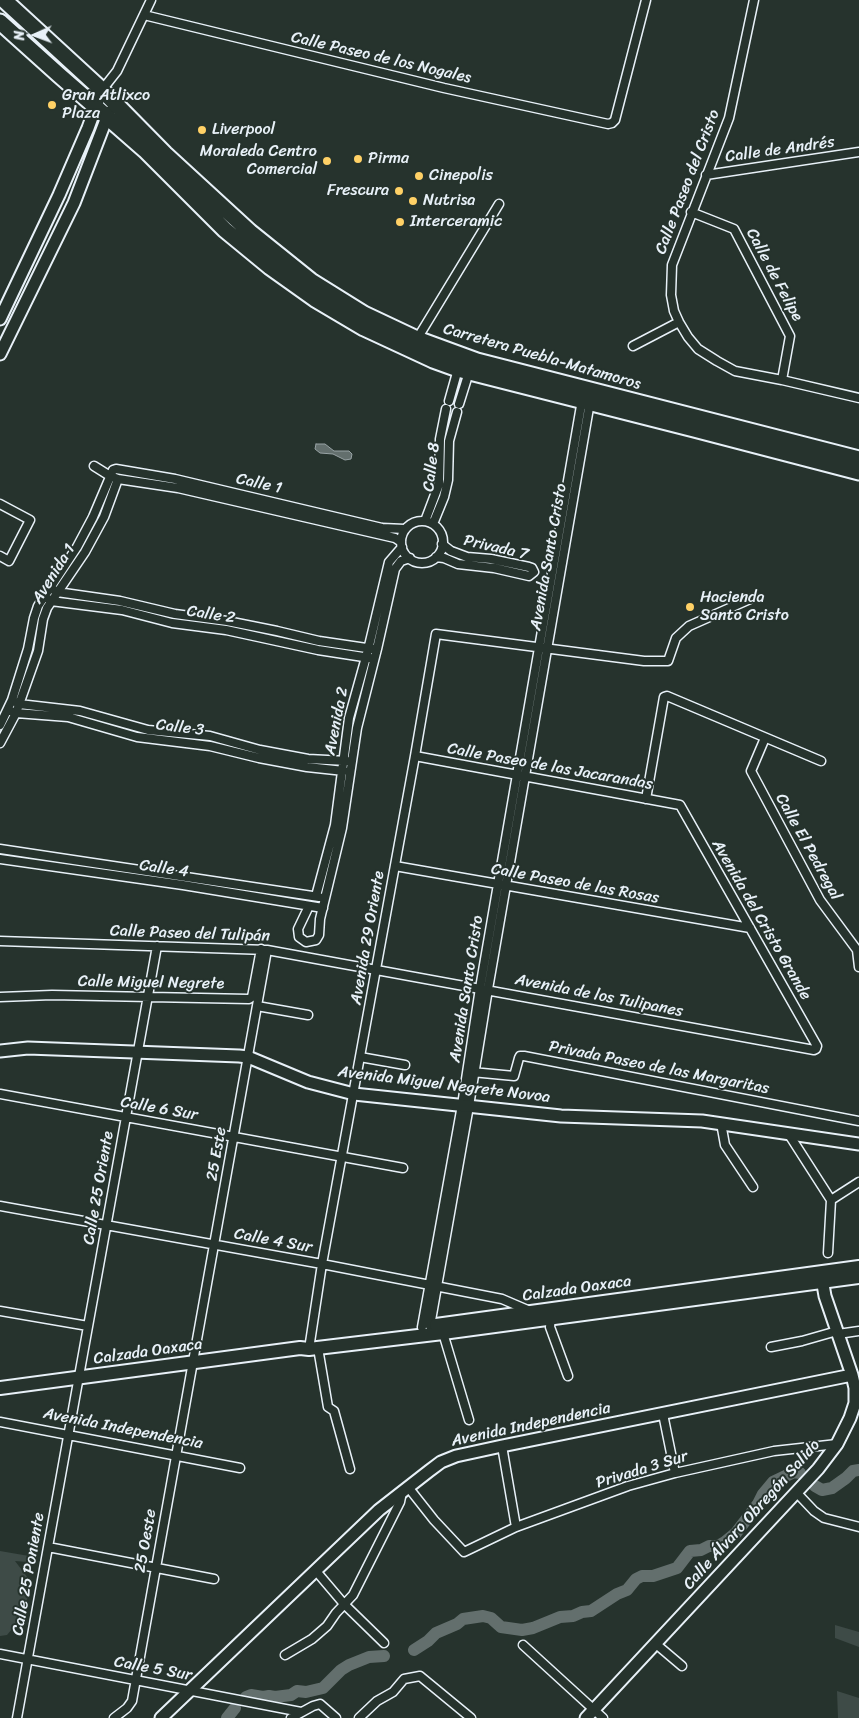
<!DOCTYPE html>
<meta charset="utf-8">
<style>
body{margin:0}
#map{position:relative;width:859px;height:1718px;overflow:hidden;background:#26332d;font-family:Sriracha,sans-serif}
canvas{display:block}
.north{position:absolute;left:10px;top:10px;width:50px;height:50px;-webkit-text-stroke:4px #26332d;paint-order:stroke;rotate:268deg;font-size:14px;font-weight:700;line-height:20px;text-align:center;color:#e8f1f8}
.north::after{content:'';display:block;margin:auto;width:18px;height:22px;background:#e8f1f8;clip-path:polygon(50% 0,100% 100%,50% 72%,0 100%)}
</style>
<div id="map">
<canvas width="859" height="1718"></canvas>
<div class="north">N</div>
</div>
<script>
const context = document.querySelector('canvas').getContext('2d');
context.lineJoin = 'round';
function fillPath(path, color) { context.fillStyle = color; context.fill(path, 'evenodd'); }
const toPath = rows => new Path2D(rows.map(r => 'M' + r).join(''));
function strokePath(path, color, width, dash) { context.strokeStyle = color; context.lineWidth = width; context.lineCap = dash ? 'butt' : 'round'; context.setLineDash(dash || []); context.stroke(path); }
function label(font, color, halo, rows, align = 'center') {
  context.font = font + ' Sriracha,sans-serif'; context.lineWidth = 4; context.setLineDash([]); context.textBaseline = 'middle'; context.strokeStyle = halo; context.fillStyle = color; for (const [text, x, y, turn = 0] of rows) {
    context.save(); context.translate(x, y); context.rotate((+turn || 0) * Math.PI / 180); context.textAlign = isNaN(turn) ? turn : align; if (halo) context.strokeText(text, 0, 0); context.fillText(text, 0, 0); context.restore();
  }
}
const green = toPath([
 [0,1551,29,1556,28,1562,15,1561,28,1578,29,1593,22,1617,7,1635,0,1636],
 [835,1625,859,1632,859,1647,835,1638],
 [837,1691,859,1698,859,1718,838,1718]
]);
const water = toPath([
 [316,444,325,444,334,451,349,451,352,454,351,459,345,460,333,454,320,453,315,449,316,444]
]);
const river = toPath([
 [815,1486,822,1490,832,1488,846,1478,853,1471,859,1470],
 [414,1650,428,1641,436,1633,457,1624,463,1619,483,1616,491,1618,501,1627,522,1630,533,1628,560,1617,573,1616,582,1612,591,1611,617,1594,627,1590,636,1579,642,1576,653,1576,677,1568,690,1551,701,1550,709,1546,718,1546,725,1542,736,1533,758,1504,763,1494,773,1482,794,1472,800,1473],
 [246,1697,251,1695,263,1697,269,1696,275,1697,291,1695,297,1691,306,1692,323,1688,341,1670,349,1665,369,1657,384,1656],
 [227,1718,235,1708]
]);
const street = toPath([
 [754,0,729,118,672,265,671,295,674,311,679,322,688,337,698,349,717,361,735,371,782,380,859,398],
 [144,15,444,88,608,124,612,123,615,120,646,0],
 [102,90,117,71,151,0],
 [706,175,859,152],
 [691,212,734,229,790,336,782,380],
 [417,339,499,204],
 [633,346,679,322],
 [449,401,458,369],
 [459,404,469,372],
 [94,466,110,476,118,479,178,488,395,538,401,542],
 [0,504,30,520,9,561,0,556],
 [425,521,439,484,440,439,446,409],
 '401 542a21 21 0 1 1 42 0a21 21 0 1 1-42 0Z',
 [433,524,444,497,448,480,449,441,457,412],
 [436,557,444,558,458,564,494,568,529,576,534,572,532,568,529,567,491,559,467,557,451,551,442,544],
 [49,587,57,592,120,601,175,614,227,621,277,631,319,641,373,649],
 [44,596,51,601,122,610,172,623,226,630,318,650,370,658],
 [12,700,19,704,80,711,148,730,210,736,260,750,308,759,347,761],
 [8,710,16,713,68,717,137,737,210,746,259,758,307,767,344,771],
 [0,725,12,700,28,649,34,618,38,606,77,547,93,517,113,470,116,469,175,479,382,528,405,529],
 [765,738,751,771,820,900,857,950,859,967],
 [0,743,16,713,38,651,43,619,47,608,85,552,104,517,118,479],
 [646,799,664,697,667,696,821,761],
 [0,849,319,897],
 [0,859,183,885,323,908],
 [395,866,750,928],
 [316,896,335,825,349,718,368,650,389,562,402,547],
 [309,906,298,929,299,937,306,942,316,940,319,935,320,919,342,828,357,728,377,649,395,569,401,561,410,558],
 [0,941,267,950,814,1050,816,1049,817,1046,680,805,415,756],
 [0,997,52,995,249,999,252,997,261,949],
 [257,1006,308,1015],
 [360,1057,405,1065],
 [472,1072,514,1076,519,1058,520,1056,524,1056,859,1121],
 [0,1094,403,1168],
 [721,1123,725,1145,753,1187],
 [788,1133,831,1200],
 [0,1206,322,1264,502,1299,530,1311],
 [828,1253,831,1200,859,1182],
 [0,1311,88,1326],
 [551,1316,550,1327,568,1376],
 [430,1326,469,1106,488,989,590,402],
 [422,1327,462,1105,480,988,582,400],
 [443,1333,469,1420],
 [838,1334,859,1331],
 [771,1347,802,1341,837,1331],
 [318,1348,328,1407,334,1411,350,1469],
 [309,1349,322,1264,415,756,436,634,644,661,668,661,676,638,689,626,750,599],
 [663,1414,675,1473],
 [0,1422,240,1468],
 [502,1446,516,1527],
 [408,1487,434,1520,464,1552,516,1527,628,1486,675,1473,774,1451,837,1444],
 [796,1492,814,1511,824,1518,859,1527],
 [48,1547,214,1579],
 [316,1571,344,1604,384,1643],
 [656,1644,682,1666],
 [523,1645,603,1718],
 [0,1654,301,1712],
 [285,1655,312,1639,327,1626,336,1613,353,1595,400,1502,402,1492],
 [17,1718,157,946],
 [114,1718,127,1708,132,1701,267,950],
 [291,1718,313,1706,320,1704,336,1718],
 [359,1718,377,1701,393,1692,404,1679,420,1676,471,1718]
]);
const secondary = toPath([
 [0,319,59,195,88,128,102,90],
 [0,354,74,203,109,112],
 [0,1051,28,1048,239,1056,248,1057,308,1082,354,1094,561,1116,702,1121,859,1144],
 [161,1718,379,1510,429,1471,441,1462,456,1456,502,1446,852,1375],
 [586,1718,818,1469,837,1444,850,1418,855,1403,855,1388,852,1375,825,1296,821,1273]
]);
const primary = toPath([
 [436,1325,859,1267],
 [0,1388,300,1348,309,1349,443,1333,859,1277]
]);
const highway = toPath([
 [4,0,102,90,165,154,250,232,311,281,364,314,417,339,477,361,859,459],
 [0,22,59,75,145,150,225,230,270,267,315,299,364,328,433,360,458,369,694,429,859,472]
]);
const markers = [
 [52,105,5,"#ffd166"],
 [202,130,5,"#ffd166"],
 [358,159,5,"#ffd166"],
 [327,161,5,"#ffd166"],
 [419,176,5,"#ffd166"],
 [399,191,5,"#ffd166"],
 [413,201,5,"#ffd166"],
 [400,222,5,"#ffd166"],
 [690,607,5,"#ffd166"]
];
const streetNames = [
 ["Calle Paseo de los Nogales",381,58,13],
 ["Calle de Andrés",780,150,-8],
 ["Calle Paseo del Cristo",688,182,-69],
 ["Calle de Felipe",774,275,62],
 ["Carretera Puebla-Matamoros",542,357,16],
 ["Calle 8",432,467,-83],
 ["Calle 1",259,484,13],
 ["Privada 7",496,548,13],
 ["Avenida Santo Cristo",549,557,-80],
 ["Avenida 1",54,574,-58],
 ["Calle 2",211,615,9],
 ["Avenida 2",337,721,-79],
 ["Calle 3",180,728,7],
 ["Calle Paseo de las Jacarandas",550,767,10],
 ["Calle El Pedregal",808,847,61],
 ["Calle 4",164,869,8],
 ["Calle Paseo de las Rosas",575,884,10],
 ["Avenida del Cristo Grande",761,920,60],
 ["Calle Paseo del Tulipán",190,934,2],
 ["Avenida 29 Oriente",368,938,-80],
 ["Calle Miguel Negrete",151,983,1],
 ["Avenida Santo Cristo",467,989,-81],
 ["Avenida de los Tulipanes",599,996,11],
 ["Privada Paseo de las Margaritas",659,1068,11],
 ["Avenida Miguel Negrete Novoa",444,1085,7],
 ["Calle 6 Sur",159,1109,10],
 ["25 Este",217,1154,-80],
 ["Calle 25 Oriente",99,1188,-80],
 ["Calle 4 Sur",273,1241,10],
 ["Calzada Oaxaca",577,1289,-8],
 ["Calzada Oaxaca",148,1352,-8],
 ["Avenida Independencia",531,1425,-12],
 ["Avenida Independencia",123,1429,11],
 ["Privada 3 Sur",642,1470,-17],
 ["Calle Álvaro Obregón Salido",752,1515,-48],
 ["25 Oeste",146,1541,-80],
 ["Calle 25 Poniente",29,1574,-80],
 ["Calle 5 Sur",153,1669,10]
];
const poiNames = [
 ["Gran Atlixco",62,96],
 ["Plaza",62,114],
 ["Liverpool",212,130],
 ["Moraleda Centro",317,152,"right"],
 ["Comercial",317,170,"right"],
 ["Pirma",368,159],
 ["Cinepolis",429,176],
 ["Frescura",389,191,"right"],
 ["Nutrisa",423,201],
 ["Interceramic",410,222],
 ["Hacienda",700,598],
 ["Santo Cristo",700,616]
];
fillPath(green, '#3e4b47');
fillPath(water, '#636f6d');
strokePath(water, '#98a3a5', 1);
strokePath(river, '#636f6d', 12);
strokePath(street, '#e8f1f8', 11);
strokePath(secondary, '#e8f1f8', 15);
strokePath(primary, '#e8f1f8', 16);
strokePath(highway, '#e8f1f8', 19);
strokePath(street, '#26332d', 8);
strokePath(secondary, '#26332d', 11);
strokePath(primary, '#26332d', 12);
strokePath(highway, '#26332d', 15);
for (const [x, y, r, color] of markers) { const dot = new Path2D(); dot.arc(x, y, r, 0, 2 * Math.PI); context.fillStyle = color; context.fill(dot); strokePath(dot, '#26332d', 2); }
label('16px', '#e8f1f8', '#26332d', streetNames);
label('16px', '#e8f1f8', '#26332d', poiNames, 'left');
</script>
